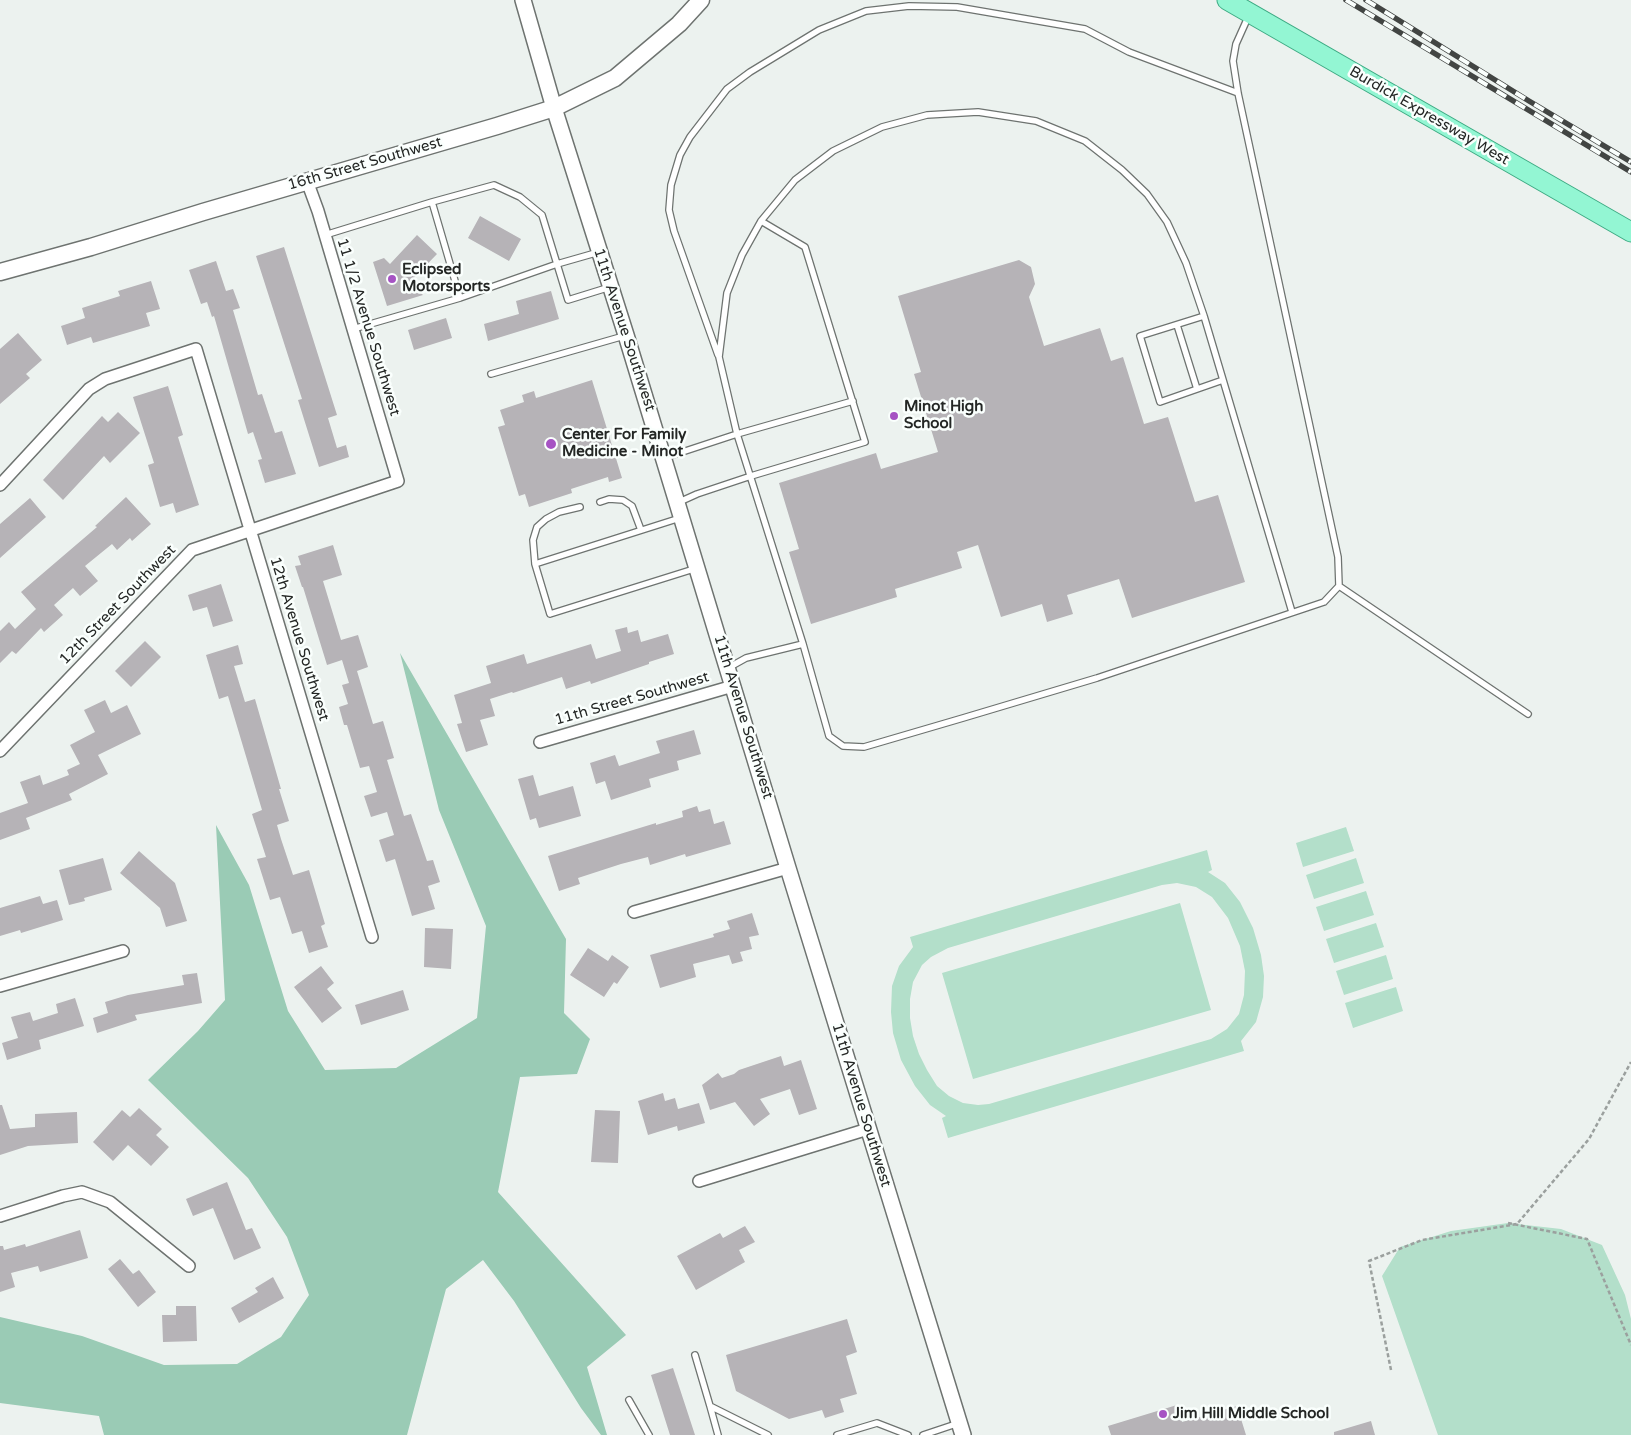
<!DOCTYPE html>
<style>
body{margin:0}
canvas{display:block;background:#ecf2ef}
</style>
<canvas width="1631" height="1435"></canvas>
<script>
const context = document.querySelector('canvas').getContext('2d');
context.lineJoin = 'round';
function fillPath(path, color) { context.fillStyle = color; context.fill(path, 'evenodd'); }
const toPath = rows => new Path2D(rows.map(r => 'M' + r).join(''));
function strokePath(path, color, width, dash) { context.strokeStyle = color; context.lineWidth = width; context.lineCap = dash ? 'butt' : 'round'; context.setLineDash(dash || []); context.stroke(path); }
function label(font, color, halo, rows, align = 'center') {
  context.font = font + ' "Varela Round",sans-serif'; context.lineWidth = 5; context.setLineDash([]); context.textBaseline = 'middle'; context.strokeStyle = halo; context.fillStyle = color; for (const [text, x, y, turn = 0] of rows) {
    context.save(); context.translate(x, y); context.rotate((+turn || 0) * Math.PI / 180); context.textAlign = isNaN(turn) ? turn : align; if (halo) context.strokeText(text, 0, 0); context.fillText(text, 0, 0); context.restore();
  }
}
const green = toPath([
 [1346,827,1354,851,1303,867,1296,843],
 [1207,850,1212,870,1208,872,1225,883,1240,902,1253,928,1261,955,1264,976,1263,997,1256,1022,1241,1041,1244,1051,948,1138,942,1118,946,1116,930,1105,915,1086,901,1060,893,1033,891,1012,892,986,899,966,913,947,910,937],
 [1177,883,1196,887,1212,897,1228,918,1240,946,1245,971,1244,995,1239,1014,1227,1029,1211,1039,989,1104,978,1105,963,1103,949,1096,937,1086,927,1070,919,1054,913,1036,910,1018,910,999,913,982,922,965,931,957,948,948,1162,885],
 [1356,858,1364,883,1314,899,1306,875],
 [1366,891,1374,915,1324,931,1316,907],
 [1180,903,1211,1010,973,1079,942,973],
 [1376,923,1384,947,1334,963,1326,939],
 [1386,955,1393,979,1344,995,1336,971],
 [1396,987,1403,1011,1353,1028,1345,1003],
 [1508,1223,1561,1229,1602,1245,1625,1295,1631,1319,1631,1435,1438,1435,1382,1276,1400,1247,1451,1231]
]);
const forest = toPath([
 [400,653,566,939,564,1013,590,1039,577,1074,520,1077,498,1192,626,1335,587,1367,607,1435,601,1435,581,1408,514,1301,483,1260,446,1289,407,1435,104,1435,99,1416,0,1403,0,1317,82,1336,164,1365,237,1364,281,1337,309,1295,287,1237,248,1178,148,1080,198,1031,225,1000,216,825,249,885,288,1011,325,1070,396,1068,477,1018,486,926,439,810]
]);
const building = toPath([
 [480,216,521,239,509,261,468,238],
 [417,235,437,254,410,282,423,295,387,306,373,262,384,258,390,264],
 [284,247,337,415,328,418,337,448,346,445,349,457,319,467,298,400,302,399,256,256],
 [1019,260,1031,267,1035,284,1029,297,1044,346,1100,328,1111,361,1123,357,1144,424,1168,417,1195,502,1218,495,1245,582,1132,618,1119,579,1067,595,1073,614,1047,622,1042,604,1001,617,978,545,957,552,962,568,895,589,897,597,811,624,789,552,799,549,779,483,876,453,881,469,938,452,914,374,921,372,898,296],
 [216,261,226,291,233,289,240,308,233,310,258,395,262,394,275,433,282,431,296,474,265,483,258,460,262,459,253,432,248,434,214,316,212,317,207,302,201,304,189,270],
 [151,281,160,309,146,313,150,326,93,343,91,337,67,345,61,326,85,318,82,308,120,296,118,291],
 [551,291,559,319,488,341,484,324,519,314,516,301],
 [446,318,452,338,414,350,408,330],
 [18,333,42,360,26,374,30,378,0,404,0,349],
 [592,380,622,478,609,482,608,477,571,489,572,493,529,507,525,494,519,496,498,427,505,425,500,410,524,402,522,395,534,391,536,398],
 [168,386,183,435,178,437,199,505,176,513,173,503,160,507,148,465,154,463,133,397],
 [118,412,140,433,110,463,104,456,63,500,43,480,102,416,108,422],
 [126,497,151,524,132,541,130,538,117,550,112,544,85,566,98,581,80,596,73,588,54,605,63,615,44,632,41,628,16,654,12,651,0,663,0,631,9,622,15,629,36,609,21,592,97,527,95,526],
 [30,498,46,517,0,558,0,524],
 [333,545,342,575,323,581,341,640,358,635,368,667,357,671,373,724,383,721,394,758,387,760,404,816,411,814,427,861,433,860,440,882,428,886,435,909,412,916,395,859,386,862,379,840,394,835,387,812,371,817,364,796,377,792,369,766,360,768,347,725,344,725,339,707,348,704,342,685,349,683,342,660,327,665,303,587,302,587,295,566,301,565,298,556],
 [221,584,233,621,213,627,207,607,193,611,188,595],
 [627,627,628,633,638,630,641,642,668,634,674,654,649,662,649,664,591,684,590,681,566,689,562,677,513,693,512,692,490,699,495,716,480,720,488,745,466,752,457,724,462,723,454,695,491,683,486,666,524,654,527,664,591,644,596,659,621,651,615,630],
 [145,641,161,657,131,687,115,671],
 [238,645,243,664,234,666,245,702,255,699,281,789,279,789,289,821,277,825,281,839,293,875,309,870,325,924,321,926,328,947,309,953,302,931,292,934,280,897,270,900,257,859,266,857,252,814,262,810,228,696,219,699,206,655],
 [105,700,111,713,127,705,141,734,98,755,108,774,69,794,72,800,26,818,30,829,0,840,0,813,28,803,20,782,40,775,43,785,69,775,67,770,80,764,70,745,95,732,84,710],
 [694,730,701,754,677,761,679,770,649,779,651,787,611,800,605,781,596,784,590,763,615,755,619,766,660,753,656,741],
 [533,775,539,796,573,786,581,816,539,828,536,818,530,820,518,779],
 [697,806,699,812,710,809,714,824,724,821,731,844,686,857,685,854,650,865,648,857,621,864,578,878,580,884,559,891,548,856,656,823,656,825,683,817,682,811],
 [139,851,175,883,187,921,166,927,160,908,120,873],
 [103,858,112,890,84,898,85,901,69,905,59,870],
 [40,896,43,904,57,900,63,920,21,933,20,930,0,936,0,908],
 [752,913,759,935,749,937,752,949,740,952,743,961,732,964,729,955,693,964,696,977,660,988,650,955,714,937,713,934,730,929,727,921],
 [425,928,453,929,451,969,424,967],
 [588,948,608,961,612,955,629,967,617,984,614,982,604,997,570,975],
 [321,966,334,983,327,989,342,1008,322,1023,294,987],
 [197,973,202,1003,135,1015,137,1020,97,1033,93,1018,108,1013,105,1002,128,995,184,985,182,975],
 [403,990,409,1010,361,1025,355,1005],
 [75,998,84,1026,39,1040,41,1049,7,1060,2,1043,18,1038,11,1017,30,1012,33,1021,58,1013,56,1004],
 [781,1056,784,1066,801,1060,817,1109,799,1115,790,1089,760,1099,770,1114,754,1126,735,1102,710,1110,702,1085,718,1073,722,1078,734,1074,739,1070],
 [663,1093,665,1101,675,1098,678,1109,699,1103,705,1123,678,1131,677,1126,648,1135,638,1101],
 [0,1105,2,1105,10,1129,35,1127,35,1114,77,1112,78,1143,28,1146,0,1155],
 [139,1108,162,1129,156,1135,169,1147,151,1166,128,1145,113,1161,93,1142,122,1110,130,1117],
 [595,1110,620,1111,618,1163,591,1162],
 [227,1182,246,1230,252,1228,261,1248,234,1260,213,1208,193,1216,186,1199],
 [745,1226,755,1242,739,1250,745,1262,696,1290,677,1256,720,1233,723,1238],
 [80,1230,88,1258,40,1272,38,1266,11,1273,15,1287,0,1292,0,1246,3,1246,4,1250,25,1244,26,1247],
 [120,1259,133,1274,139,1270,156,1292,138,1307,108,1269],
 [273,1277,284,1298,239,1323,231,1308,258,1292,255,1288],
 [176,1306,196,1306,197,1341,163,1342,162,1315,176,1315],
 [847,1319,857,1352,846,1356,857,1394,840,1399,844,1412,825,1418,822,1410,789,1419,736,1391,726,1355],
 [673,1368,695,1435,670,1435,651,1375],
 [1177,1405,1182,1422,1237,1406,1246,1435,1111,1435,1108,1426],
 [1371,1421,1375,1435,1334,1435,1334,1432]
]);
const path = toPath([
 [1508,1223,1587,1239,1631,1345],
 [1391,1370,1369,1261,1422,1240,1517,1224,1589,1139,1631,1062]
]);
const service = toPath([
 [1249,15,1236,44,1233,61,1238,93,1338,557,1339,586,1324,602,1097,678,963,718,864,747,843,746,829,736,803,644,737,434,719,357,727,293,742,255,761,221,795,180,833,151,882,127,927,115,978,112,1036,121,1085,141,1122,170,1147,194,1167,222,1186,263,1204,316,1292,612],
 [432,202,494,185,520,197,542,215,568,300,610,287],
 [325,235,432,202,460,298],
 [1204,316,1140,336,1160,402,1223,380],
 [1177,325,1197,389],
 [353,329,460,298,557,264,599,252],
 [718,355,674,231,669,210,671,185,680,155,690,137,727,89,750,72,819,30,866,11,909,6,957,7,1085,29,1129,52,1238,93],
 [491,374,624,336],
 [664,458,737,434,853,401],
 [600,502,609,499,623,500,632,506,641,530],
 [677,503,697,494,751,476,865,442,805,247,761,221],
 [680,518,535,564,550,614,697,568],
 [535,564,533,540,537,527,546,519,559,512,580,507],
 [1339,586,1528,714],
 [728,668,746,658,803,644],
 [695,1355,710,1406,768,1435],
 [629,1400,649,1435],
 [710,1406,718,1435],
 [837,1435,877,1423,908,1435],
 [923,1435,959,1423]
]);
const minor = toPath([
 [0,485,89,389,105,379,196,349,372,937],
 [540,742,733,686],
 [0,751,192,550,398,481,318,211,307,181],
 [634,912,788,868],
 [0,986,123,951],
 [699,1181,868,1129],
 [0,1216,63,1196,82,1192,110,1202,189,1266]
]);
const tertiary = toPath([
 [523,0,554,108,626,335,788,868,963,1435]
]);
const secondary = toPath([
 [0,272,91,247,203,212,497,126,554,108,615,78,679,24,701,0]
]);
const primary = toPath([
 [1227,0,1631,232]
]);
const rail = toPath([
 [1346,0,1631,172],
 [1366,0,1529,101,1631,162]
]);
const markers = [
 [392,279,5,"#a653c3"],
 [894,416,5,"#a653c3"],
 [551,444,6,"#a653c3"],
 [1163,1414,5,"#a653c3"]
];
const streetNames = [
 ["Burdick Expressway West",1429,116,30],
 ["16th Street Southwest",365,164,-16],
 ["11 1/2 Avenue Southwest",368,327,73],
 ["11th Avenue Southwest",624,330,72],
 ["12th Street Southwest",118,605,-46],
 ["12th Avenue Southwest",299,639,73],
 ["11th Street Southwest",632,699,-16],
 ["11th Avenue Southwest",743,717,73],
 ["11th Avenue Southwest",861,1105,73]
];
const poiNames = [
 ["Eclipsed",402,270],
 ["Motorsports",402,287],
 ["Minot High",904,407],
 ["School",904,424],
 ["Center For Family",562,435],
 ["Medicine - Minot",562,452],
 ["Jim Hill Middle School",1173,1414]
];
fillPath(green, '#b3dfca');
fillPath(forest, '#9acbb5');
fillPath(building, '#b6b3b7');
strokePath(service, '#6e7370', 8);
strokePath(minor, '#6e7370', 14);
strokePath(tertiary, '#6e7370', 18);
strokePath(secondary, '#6e7370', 19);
strokePath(primary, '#3daa83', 21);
strokePath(path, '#9ba09e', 2.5, [4, 2.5]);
strokePath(service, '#fff', 5.5);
strokePath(minor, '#fff', 11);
strokePath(tertiary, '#fff', 15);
strokePath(secondary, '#fff', 16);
strokePath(primary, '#93f6d3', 19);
strokePath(rail, '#424543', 5.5);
strokePath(rail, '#fafffd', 4, [11]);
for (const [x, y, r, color] of markers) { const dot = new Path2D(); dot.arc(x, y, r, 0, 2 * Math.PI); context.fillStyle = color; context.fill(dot); strokePath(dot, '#fafffd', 2); }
label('15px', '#242725', '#fafffd', streetNames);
label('bold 15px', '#242725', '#fafffd', poiNames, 'left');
</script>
